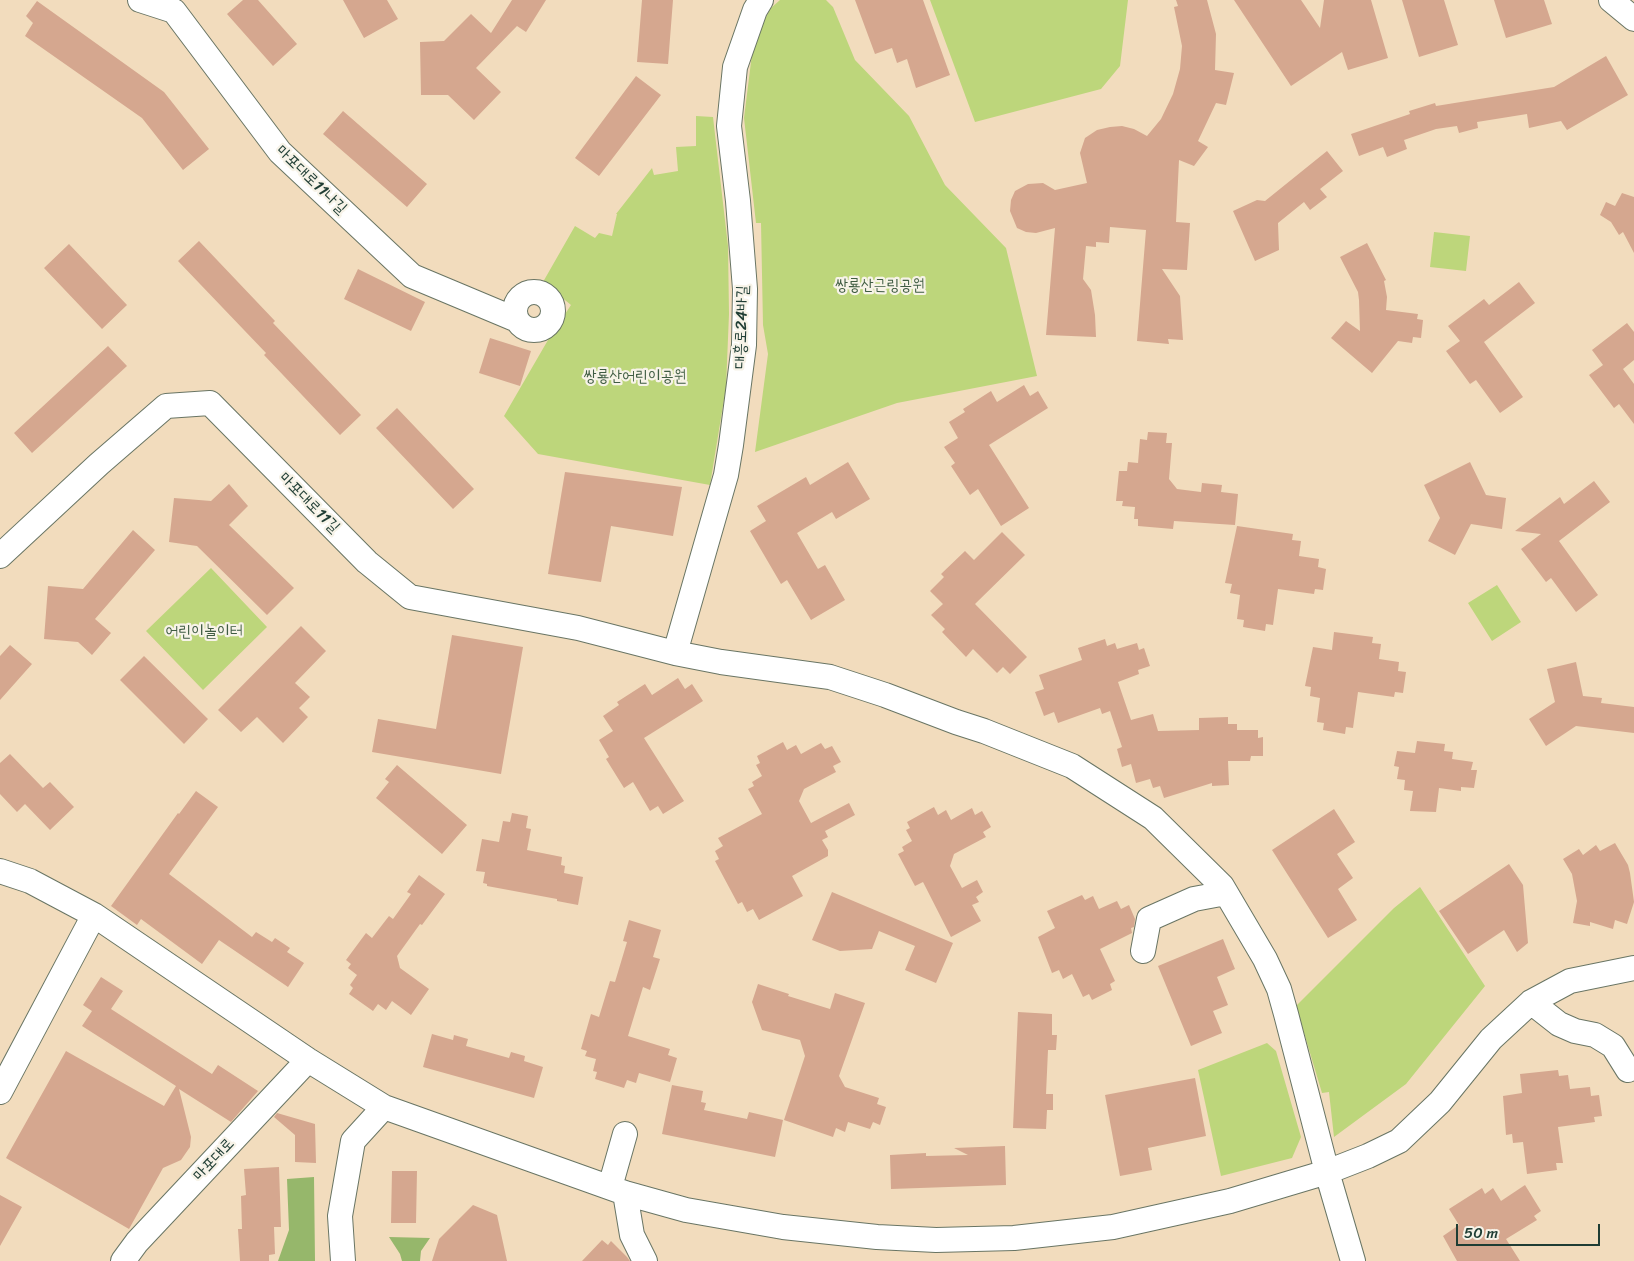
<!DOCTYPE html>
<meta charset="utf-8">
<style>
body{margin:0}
#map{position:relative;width:1634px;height:1261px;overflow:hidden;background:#f2dcbd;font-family:Sriracha,sans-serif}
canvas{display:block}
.scale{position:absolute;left:1456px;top:1224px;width:144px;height:22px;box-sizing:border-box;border:2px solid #1f3d34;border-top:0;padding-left:6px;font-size:15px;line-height:18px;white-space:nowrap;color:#1f3d34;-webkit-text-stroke:4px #f7f3e8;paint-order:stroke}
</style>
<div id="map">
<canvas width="1634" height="1261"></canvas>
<div class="scale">50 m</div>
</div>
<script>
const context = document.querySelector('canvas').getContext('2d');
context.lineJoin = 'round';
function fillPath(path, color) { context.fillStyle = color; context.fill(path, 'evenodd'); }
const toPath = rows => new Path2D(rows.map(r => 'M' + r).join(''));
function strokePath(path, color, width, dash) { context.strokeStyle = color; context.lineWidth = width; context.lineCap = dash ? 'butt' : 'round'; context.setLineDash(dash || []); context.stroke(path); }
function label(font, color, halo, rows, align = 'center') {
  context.font = font + ' Sriracha,"Poor Story",sans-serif'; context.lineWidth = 4.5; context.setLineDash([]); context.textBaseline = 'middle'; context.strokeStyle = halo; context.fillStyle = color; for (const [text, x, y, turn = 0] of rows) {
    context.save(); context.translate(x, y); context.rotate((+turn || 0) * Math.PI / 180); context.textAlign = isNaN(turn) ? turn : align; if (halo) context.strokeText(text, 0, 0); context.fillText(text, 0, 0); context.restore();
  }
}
const green = toPath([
 [780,0,826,0,833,7,855,60,909,116,945,185,1006,248,1037,376,897,403,755,452,768,354,763,325,761,223,756,223,744,118,754,38,771,8],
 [930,0,1128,0,1120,66,1101,89,975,122],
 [696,116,713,117,728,246,729,314,726,387,710,485,538,454,504,416,548,340,571,305,543,282,575,226,595,238,599,233,612,236,617,214,616,214,652,168,654,175,678,171,676,147,696,146],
 [1434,232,1470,236,1466,271,1430,267],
 [211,568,267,627,203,690,146,631],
 [1497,585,1521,622,1492,641,1468,603],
 [1420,887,1485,986,1406,1084,1334,1137,1329,1092,1322,1093,1296,1006,1394,908],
 [1267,1043,1276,1051,1301,1137,1292,1158,1221,1176,1198,1070]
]);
const forest = toPath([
 [314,1177,315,1261,278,1261,289,1230,287,1179],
 [389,1237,430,1238,421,1251,420,1261,402,1261,400,1254]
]);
const building = toPath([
 [243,0,258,0,297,44,273,66,227,14],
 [343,0,387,0,398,19,364,38],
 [512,0,546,0,526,32,517,26,476,68,501,92,474,120,448,95,421,95,420,42,444,41,471,14,491,33],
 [642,0,673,0,668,64,637,62],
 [855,0,923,0,950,75,916,88,907,59,897,63,892,48,875,54],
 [1176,0,1207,0,1216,34,1215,70,1234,73,1226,105,1216,103,1198,141,1208,147,1194,166,1179,160,1176,222,1190,223,1187,270,1162,269,1180,296,1183,340,1168,339,1169,344,1137,341,1146,230,1110,227,1109,243,1096,242,1096,247,1086,246,1083,279,1091,290,1095,315,1096,337,1046,335,1055,228,1036,233,1026,232,1017,228,1010,211,1011,200,1015,191,1028,184,1043,183,1055,190,1087,183,1080,153,1085,138,1097,130,1110,127,1122,126,1134,129,1147,136,1161,119,1173,94,1180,69,1182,46,1174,7,1178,6],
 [1234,0,1301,0,1320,28,1324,0,1371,0,1388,58,1348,70,1342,52,1291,86],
 [1402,0,1444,0,1458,45,1419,57],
 [1494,0,1544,0,1552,24,1506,38],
 [37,1,164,92,209,149,183,170,142,118,25,36,33,23,26,16],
 [1606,56,1628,95,1567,130,1561,121,1529,128,1527,114,1477,122,1478,128,1459,133,1457,126,1436,129,1404,140,1407,149,1387,157,1383,147,1359,156,1351,134,1410,114,1409,111,1435,103,1436,106,1554,87],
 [636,76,661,95,599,176,575,158],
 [343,111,427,184,407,207,323,134],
 [1327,151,1343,171,1320,189,1327,197,1310,210,1304,202,1278,223,1279,250,1255,261,1233,211,1257,200,1265,201],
 [1622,193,1634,197,1634,253,1623,232,1619,235,1611,222,1600,215,1606,202,1615,206],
 [199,241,275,321,273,323,361,415,340,435,264,355,266,353,178,261],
 [1367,243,1386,280,1384,281,1387,297,1386,310,1418,314,1417,319,1423,320,1421,338,1413,337,1412,343,1398,341,1372,373,1331,338,1346,321,1360,331,1359,300,1358,292,1340,257],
 [69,244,127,305,102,329,44,268],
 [358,269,425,302,411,331,344,299],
 [1519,282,1535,303,1484,342,1523,397,1500,413,1476,380,1470,384,1446,351,1460,341,1448,326,1484,299,1489,305],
 [1627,323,1634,332,1634,360,1623,369,1634,384,1634,424,1619,404,1614,408,1589,375,1603,365,1592,350],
 [490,338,531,351,520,386,479,373],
 [108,346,127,366,32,453,14,433],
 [1024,385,1030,396,1038,391,1048,408,989,445,1029,508,1001,526,978,489,970,495,951,466,955,463,944,447,958,438,949,422,965,412,963,409,991,391,997,402],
 [397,408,474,489,453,509,376,428],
 [1148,432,1167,433,1166,443,1172,443,1169,479,1177,489,1201,492,1202,483,1222,485,1221,492,1238,494,1235,525,1174,521,1173,529,1138,526,1138,519,1134,519,1135,507,1122,506,1123,501,1116,501,1119,471,1127,471,1128,462,1138,463,1140,439,1147,440],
 [848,462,870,499,836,519,832,512,797,533,818,569,825,565,845,600,811,620,787,580,781,584,750,531,766,521,757,506,806,477,810,485],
 [1470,462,1486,495,1506,498,1502,529,1471,524,1455,555,1428,541,1440,518,1424,485],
 [565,472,682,487,673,536,611,526,601,582,548,574],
 [1594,481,1610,502,1559,541,1598,595,1576,612,1551,578,1546,582,1521,549,1541,534,1515,531,1560,497,1564,504],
 [229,484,248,506,229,525,294,588,267,615,197,546,169,542,174,498,211,501],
 [1237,526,1293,534,1292,540,1301,541,1299,556,1319,559,1318,567,1326,569,1323,590,1315,589,1314,594,1278,589,1273,625,1266,624,1265,631,1243,627,1244,620,1237,619,1240,595,1230,593,1232,584,1225,583],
 [133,530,155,550,95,619,111,633,92,655,78,642,44,639,48,586,83,589],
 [1002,532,1025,555,975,604,1027,657,1010,674,1003,667,997,673,973,649,966,657,942,632,945,629,931,615,943,604,930,591,944,577,941,574,965,551,974,560],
 [301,626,326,651,295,683,310,697,299,708,308,717,283,743,257,717,241,732,218,710],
 [1334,632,1373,637,1372,643,1381,644,1379,659,1399,662,1398,671,1406,672,1403,693,1395,692,1394,697,1358,692,1353,728,1346,727,1345,734,1323,730,1324,723,1317,722,1320,698,1310,696,1311,687,1305,686,1313,647,1332,650],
 [452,635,523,647,501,774,372,752,378,719,436,729],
 [1105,639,1107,646,1115,643,1117,649,1137,643,1139,650,1144,648,1150,666,1138,670,1139,674,1118,682,1131,720,1153,714,1158,731,1199,730,1199,718,1228,717,1228,724,1237,724,1237,730,1258,730,1258,738,1263,737,1263,756,1251,756,1250,761,1228,761,1229,785,1212,786,1212,783,1164,798,1160,786,1153,788,1150,779,1136,783,1131,764,1122,767,1117,749,1122,747,1110,711,1102,714,1100,708,1058,723,1054,712,1044,716,1035,692,1044,689,1039,675,1082,660,1078,648],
 [10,645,32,664,0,700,0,656],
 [144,656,208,719,184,744,120,680],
 [1576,662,1583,696,1602,698,1601,703,1634,707,1634,733,1576,726,1546,746,1529,719,1555,702,1547,669],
 [678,678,685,689,692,684,703,701,644,738,684,801,663,814,658,806,650,811,633,782,624,788,606,759,609,757,599,740,613,731,603,716,619,705,617,702,645,684,652,695],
 [1417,741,1445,744,1444,751,1453,752,1452,759,1473,762,1471,770,1477,770,1474,788,1461,787,1461,791,1439,788,1436,812,1410,811,1413,791,1404,790,1405,780,1397,779,1399,767,1394,766,1397,751,1415,753],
 [783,742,787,750,796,745,801,754,821,743,825,749,832,746,841,762,833,766,836,772,804,789,799,801,811,823,849,803,855,815,825,831,828,837,822,840,828,850,828,856,792,876,803,896,759,920,753,909,747,912,742,902,738,904,715,861,719,859,715,851,723,846,718,838,762,814,748,789,754,786,752,782,762,776,756,765,760,763,757,756],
 [10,754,43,788,50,782,74,807,50,830,25,804,17,812,0,794,0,763],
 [397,765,467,825,442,854,376,798,389,782,385,779],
 [196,791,218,807,169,874,252,937,256,932,272,942,275,938,290,948,287,952,304,963,288,987,219,940,202,964,141,919,137,925,111,906,178,813,179,814],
 [934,807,938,815,946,810,951,820,972,808,975,815,982,811,991,827,983,832,986,837,954,854,950,866,962,888,977,880,983,892,976,897,979,902,972,905,981,921,951,937,923,882,915,886,898,854,904,851,902,847,912,841,906,830,910,828,907,822],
 [1334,809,1355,842,1337,854,1353,878,1338,889,1357,920,1328,938,1272,850],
 [512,813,528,816,526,828,531,829,527,850,562,857,561,865,565,866,564,873,583,877,578,905,557,901,557,899,487,886,487,884,483,883,485,872,476,871,482,839,499,842,503,821,510,822],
 [1615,843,1628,865,1630,873,1634,902,1627,924,1615,920,1613,929,1590,922,1590,926,1573,923,1577,901,1572,874,1563,859,1579,849,1583,855,1596,845,1600,851],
 [1509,864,1523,885,1528,943,1517,952,1504,930,1468,954,1439,911],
 [419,875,445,894,422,925,420,924,397,956,400,968,429,989,411,1015,392,1001,386,1010,378,1004,373,1011,349,994,353,988,350,985,357,975,348,968,351,964,346,960,366,933,372,938,389,916,393,919,411,894,407,892],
 [832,892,953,943,936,983,905,970,915,946,879,931,872,949,840,951,812,940],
 [1082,895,1085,900,1093,896,1099,909,1117,901,1121,909,1129,905,1135,919,1134,927,1131,928,1132,933,1100,949,1115,981,1110,984,1112,990,1092,1000,1089,994,1083,997,1072,974,1063,979,1059,970,1052,973,1038,937,1055,928,1047,911],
 [629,920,661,930,653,957,660,959,650,990,643,987,628,1036,670,1049,668,1055,677,1058,670,1082,639,1073,636,1083,627,1080,624,1088,595,1079,597,1072,593,1071,596,1059,585,1056,587,1051,581,1049,591,1014,599,1017,610,981,615,982,627,942,623,941],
 [1223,939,1235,969,1217,977,1228,1005,1213,1011,1222,1033,1191,1046,1158,966],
 [101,977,123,991,111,1009,212,1074,218,1065,258,1091,231,1122,179,1089,191,1137,190,1147,181,1160,163,1168,129,1229,6,1158,66,1051,164,1106,176,1086,82,1026,92,1011,83,1005],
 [758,984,789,994,788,996,830,1009,835,993,865,1003,839,1076,845,1087,879,1098,877,1104,886,1107,880,1125,873,1122,870,1129,848,1122,845,1132,836,1128,833,1137,784,1120,805,1056,800,1040,762,1030,752,1002],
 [1018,1012,1052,1014,1052,1035,1057,1035,1056,1050,1048,1050,1046,1094,1053,1094,1053,1110,1047,1110,1046,1129,1013,1128],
 [432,1034,453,1040,454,1035,468,1039,466,1046,509,1058,511,1052,525,1056,524,1061,543,1067,534,1098,423,1067],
 [1558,1070,1559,1076,1568,1075,1570,1089,1590,1087,1591,1096,1599,1095,1602,1116,1594,1117,1595,1122,1558,1127,1563,1163,1556,1163,1557,1170,1527,1174,1523,1142,1513,1143,1512,1134,1506,1135,1503,1096,1522,1093,1520,1074],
 [1195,1078,1206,1136,1148,1148,1152,1170,1120,1176,1105,1095],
 [672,1085,703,1091,701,1102,706,1103,704,1110,747,1119,749,1112,783,1120,775,1157,662,1134],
 [277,1113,315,1124,316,1163,295,1162,295,1135,274,1117],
 [1005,1146,1006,1185,891,1189,890,1155,926,1153,926,1156,968,1155,954,1148],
 [279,1167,281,1227,274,1227,275,1254,269,1255,269,1261,240,1261,238,1229,242,1229,241,1196,246,1195,244,1169],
 [392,1171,417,1171,416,1223,391,1223],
 [1525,1185,1541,1211,1534,1216,1537,1220,1506,1239,1520,1261,1457,1261,1443,1236,1459,1225,1449,1209,1482,1188,1485,1194,1493,1188,1501,1201],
 [0,1195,22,1207,0,1246],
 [473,1205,497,1215,507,1261,432,1261,439,1239],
 [602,1240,608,1245,611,1241,627,1257,630,1261,582,1261]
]);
const minor = toPath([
 [140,0,174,11,280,152,412,276,517,320],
 [1611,0,1634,19],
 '515 311a19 19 0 1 1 38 0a19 19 0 1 1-38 0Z',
 [0,556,99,464,166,406,210,403,367,562,410,597,578,628,675,653,721,662,830,677,885,695,956,722,984,731,1072,766,1153,818,1222,886,1265,959,1279,989,1286,1014,1327,1172,1353,1261],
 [675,653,726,475,731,445,744,345,745,289,738,201,729,126,735,67,755,10,761,0],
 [0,871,30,881,94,915,308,1060,384,1107,625,1193,686,1210,783,1227,877,1237,936,1240,1014,1238,1113,1227,1230,1201,1327,1172,1368,1156,1399,1141,1440,1102,1491,1039,1531,1002,1570,981,1634,968],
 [1143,951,1149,919,1194,899,1226,893],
 [1531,1002,1559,1024,1575,1031,1595,1035,1613,1046,1628,1070],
 [0,1092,94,915],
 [610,1187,625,1134],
 [625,1193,632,1235,645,1261],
 [123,1261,137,1242,308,1060],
 [343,1261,340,1216,353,1141,384,1107]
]);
const streetNames = [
 ["마포대로11나길",311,180,44],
 ["대흥로24바길",742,327,-88],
 ["마포대로11길",309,503,45],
 ["마포대로",214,1160,-47]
];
const parkNames = [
 ["쌍룡산근링공원",880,286],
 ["쌍룡산어린이공원",635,377],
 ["어린이놀이터",204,632]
];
fillPath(green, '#bdd67b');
fillPath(forest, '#96b76b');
fillPath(building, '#d5a78f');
strokePath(minor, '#697564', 26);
strokePath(minor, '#fff', 24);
label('16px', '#1f3d34', '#f7f3e8', streetNames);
label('16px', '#3f5c42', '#f7f3e8', parkNames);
</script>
